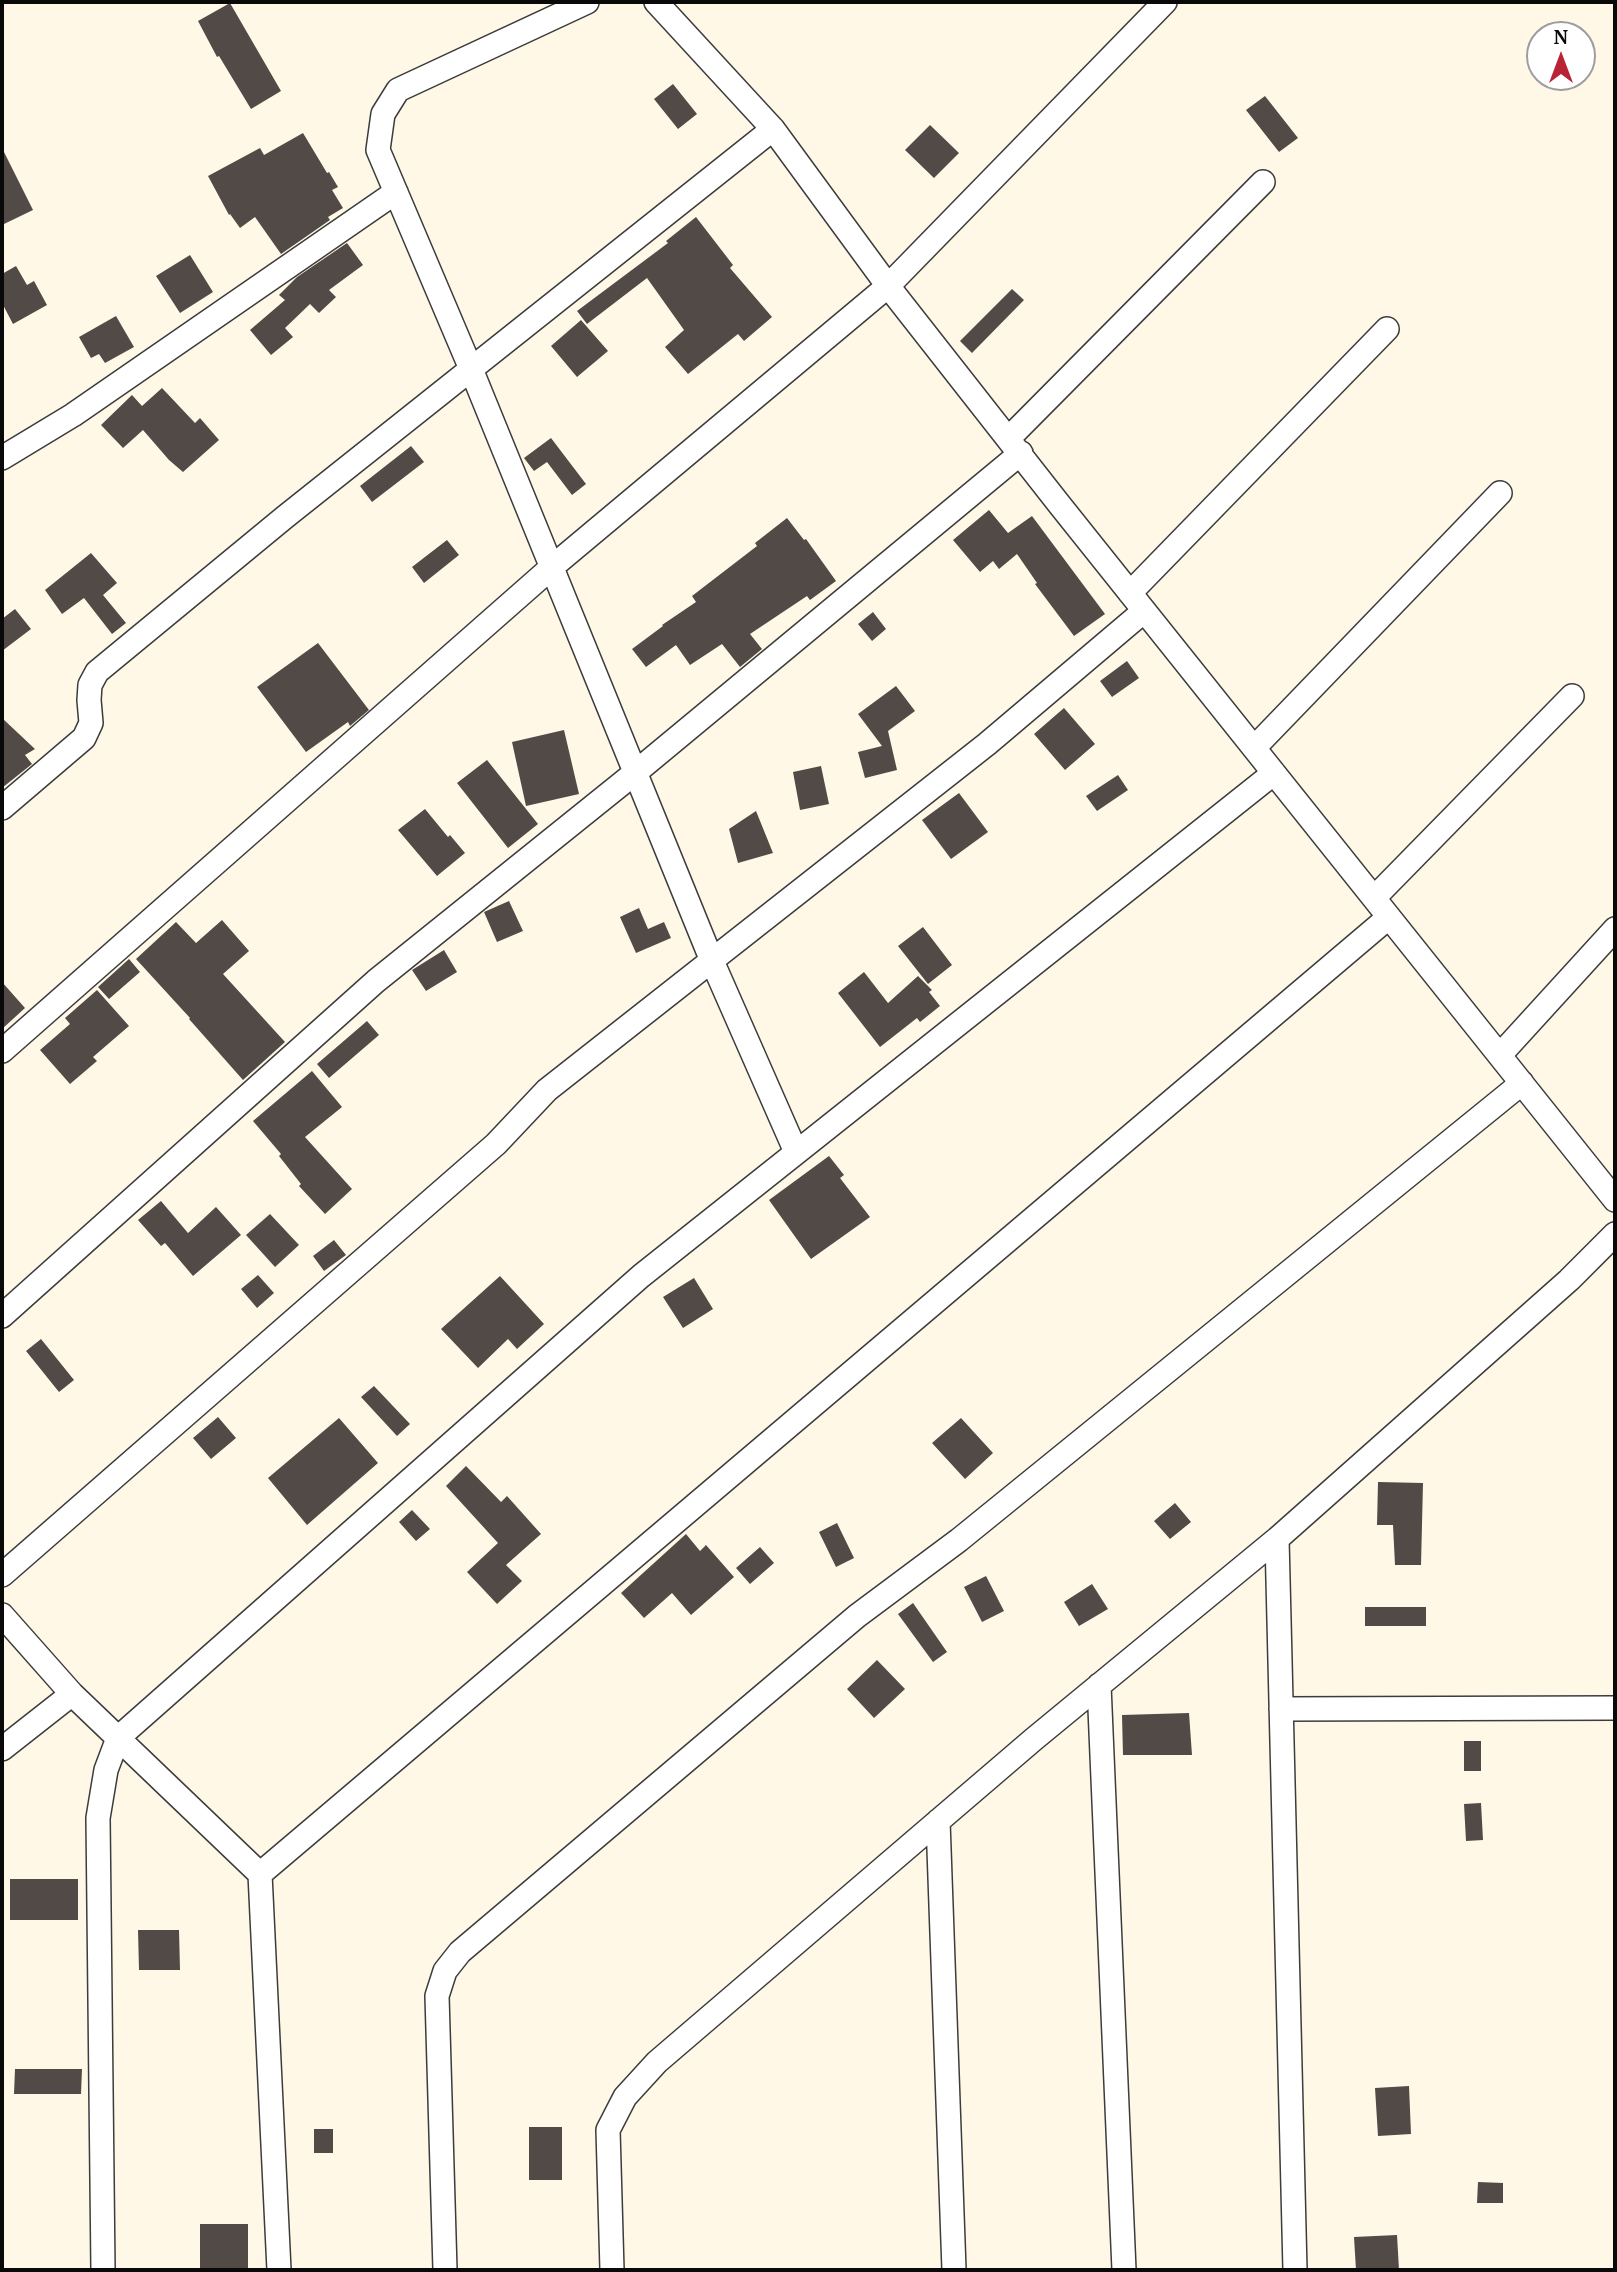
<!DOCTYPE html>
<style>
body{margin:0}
#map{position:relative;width:1617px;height:2272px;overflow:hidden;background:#fff8e6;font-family:"PT Serif",serif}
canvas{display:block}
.frame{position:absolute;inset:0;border:4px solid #090909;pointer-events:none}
.north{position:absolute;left:1526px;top:21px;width:70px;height:70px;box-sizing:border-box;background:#fff;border:2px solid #9d9d9d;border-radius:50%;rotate:0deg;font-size:19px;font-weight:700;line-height:28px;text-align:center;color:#090909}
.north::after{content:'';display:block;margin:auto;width:24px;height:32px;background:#b82335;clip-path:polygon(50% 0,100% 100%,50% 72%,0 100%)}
</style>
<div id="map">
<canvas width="1617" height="2272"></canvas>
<div class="frame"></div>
<div class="north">N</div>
</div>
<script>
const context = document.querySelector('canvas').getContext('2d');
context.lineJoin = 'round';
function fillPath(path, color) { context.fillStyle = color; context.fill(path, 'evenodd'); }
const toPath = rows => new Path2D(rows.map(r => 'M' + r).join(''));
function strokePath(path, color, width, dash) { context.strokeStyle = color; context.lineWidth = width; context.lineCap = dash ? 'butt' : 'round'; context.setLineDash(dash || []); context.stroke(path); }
const building = toPath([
 [230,3,281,91,251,109,219,56,217,57,198,21],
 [673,84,697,114,678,129,654,99],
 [1265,96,1298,138,1279,152,1246,110],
 [930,125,959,153,934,178,905,150],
 [303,133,327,173,329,172,338,187,332,190,343,208,328,217,330,220,281,254,255,217,240,228,230,214,229,215,208,176,260,148,264,155],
 [2,148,33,210,2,225],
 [696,217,733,265,730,268,772,317,744,341,738,334,688,374,665,347,684,330,647,278,587,324,577,311,668,243,666,241],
 [347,243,363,265,329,290,336,297,319,313,310,304,285,328,293,337,271,355,250,330,285,300,279,295,297,277],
 [190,255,213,292,180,313,156,276],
 [16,266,27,285,34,281,47,305,13,324,2,303,2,274],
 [1012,289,1024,300,972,353,960,341],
 [116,316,134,347,105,363,99,354,91,358,79,337],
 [581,320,608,351,577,377,551,346],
 [162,388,195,423,200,418,219,440,183,472,169,460,143,430,123,448,101,425,132,395,142,406],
 [551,438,586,484,572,495,547,462,534,471,524,458],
 [411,446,424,462,372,502,360,486],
 [989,510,1008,533,1032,516,1105,614,1074,636,1035,584,1037,583,1017,554,999,569,993,561,980,572,953,540],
 [787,518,804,540,806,539,836,581,810,600,807,596,750,634,762,649,740,667,722,644,690,665,676,645,646,667,632,649,663,626,662,625,696,602,692,596,757,546,755,543],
 [447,540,459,555,424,583,412,567],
 [91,553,117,583,103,595,126,623,112,634,84,598,62,614,45,590],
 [15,609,31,629,2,651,2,619],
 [873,612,886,629,872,641,858,624],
 [318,643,369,710,350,726,348,722,306,752,257,687],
 [1127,661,1139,678,1112,697,1100,681],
 [896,686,915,711,888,731,897,770,865,778,858,752,882,746,858,714],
 [1064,708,1095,744,1065,770,1034,734],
 [2,718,35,749,25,755,32,764,2,788],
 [564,730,579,794,526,806,512,742],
 [487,760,538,824,508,848,457,783],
 [821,766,829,804,800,810,793,772],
 [1118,775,1128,790,1097,811,1086,796],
 [959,793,988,832,951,859,922,820],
 [425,809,448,837,450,835,465,853,437,876,398,830],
 [756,811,773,853,738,863,729,829],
 [509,901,523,931,497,942,484,912],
 [639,908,648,929,664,922,671,938,636,953,620,917],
 [222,920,249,951,223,974,285,1042,243,1080,189,1019,190,1018,136,959,176,922,196,943],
 [923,927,952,965,928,984,898,946],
 [444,950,457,972,426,991,412,970],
 [129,959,140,972,109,999,98,987],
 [864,972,888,1003,918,976,932,990,929,992,940,1006,920,1022,917,1018,880,1047,838,993],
 [2,982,25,1008,2,1029],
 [97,990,129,1026,93,1057,97,1061,70,1084,40,1050,70,1024,65,1018],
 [367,1021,379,1035,329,1078,317,1064],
 [312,1071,342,1107,305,1137,352,1189,325,1214,299,1186,301,1184,279,1156,281,1154,253,1121],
 [829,1156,844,1175,840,1178,870,1217,811,1259,769,1200],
 [161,1201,188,1233,216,1207,241,1235,193,1276,165,1243,161,1246,138,1220],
 [270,1214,299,1245,275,1267,246,1235],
 [334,1240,346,1255,324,1271,313,1256],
 [258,1275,274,1293,257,1308,241,1289],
 [500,1276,544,1324,517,1349,508,1339,478,1368,441,1329],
 [694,1278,713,1309,683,1328,663,1297],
 [41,1339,74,1380,59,1392,26,1351],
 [374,1386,410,1424,397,1436,361,1397],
 [218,1417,236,1438,211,1459,193,1438],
 [339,1418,378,1463,307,1525,268,1478],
 [961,1418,993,1453,965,1479,932,1443],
 [466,1466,501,1502,507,1496,541,1534,506,1565,522,1581,497,1604,467,1572,498,1543,446,1486],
 [1378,1482,1423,1483,1421,1565,1395,1565,1393,1525,1377,1525],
 [1175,1503,1191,1522,1170,1539,1154,1521],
 [412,1510,430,1529,416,1541,399,1522],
 [837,1523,854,1558,836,1567,819,1532],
 [686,1534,700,1551,706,1545,734,1577,691,1615,672,1593,644,1618,621,1593],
 [760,1547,774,1563,750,1584,736,1568],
 [986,1576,1004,1611,982,1622,964,1587],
 [1092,1584,1108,1609,1079,1626,1064,1602],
 [913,1603,947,1652,933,1662,898,1614],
 [1365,1607,1426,1607,1426,1626,1365,1626],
 [877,1660,905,1689,874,1718,847,1689],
 [1189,1713,1192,1755,1123,1755,1122,1715],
 [1464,1741,1481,1741,1481,1771,1464,1771],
 [1481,1803,1483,1840,1466,1841,1464,1804],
 [10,1879,78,1879,78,1920,10,1920],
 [138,1930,179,1930,180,1970,139,1970],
 [15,2069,82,2069,81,2094,14,2094],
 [1409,2086,1411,2134,1378,2136,1375,2088],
 [529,2127,562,2127,562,2180,529,2180],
 [314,2129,333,2129,333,2153,314,2153],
 [1478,2182,1503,2183,1503,2203,1477,2203],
 [200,2224,248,2224,248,2270,200,2270],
 [1397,2235,1399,2270,1356,2270,1354,2237]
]);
const minor = toPath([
 [587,2,398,90,383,114,378,150,471,369,712,961,796,1152],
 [656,2,773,129,888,286,1059,504,1615,1200],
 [1009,438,1263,182],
 [2,458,73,415,396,192],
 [1130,593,1387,329],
 [1254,748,1500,493],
 [2,808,84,738,91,723,89,700,90,685,97,672,285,517,773,129],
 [1374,898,1572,696],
 [2,1051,552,567,888,286,1165,2],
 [1500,1055,1615,929],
 [2,1316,376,981,636,772,1021,453],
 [1277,1539,1295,2270],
 [2,1575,496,1144,547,1090,987,744,1144,611],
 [2,1615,72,1694,260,1874,279,2270],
 [1099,1685,1124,2270],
 [1281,1709,1615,1708],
 [2,1749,72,1694],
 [938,1821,954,2270],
 [260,1874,1389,917],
 [103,2270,98,1818,106,1770,118,1738,641,1276,1274,773],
 [445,2270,437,1996,445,1971,460,1952,857,1616,959,1540,1522,1083],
 [612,2270,608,2130,625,2097,657,2062,1034,1739,1277,1539,1569,1280,1615,1234]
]);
fillPath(building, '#524a46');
strokePath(minor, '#3c3c3c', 26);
strokePath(minor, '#fff', 23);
</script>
